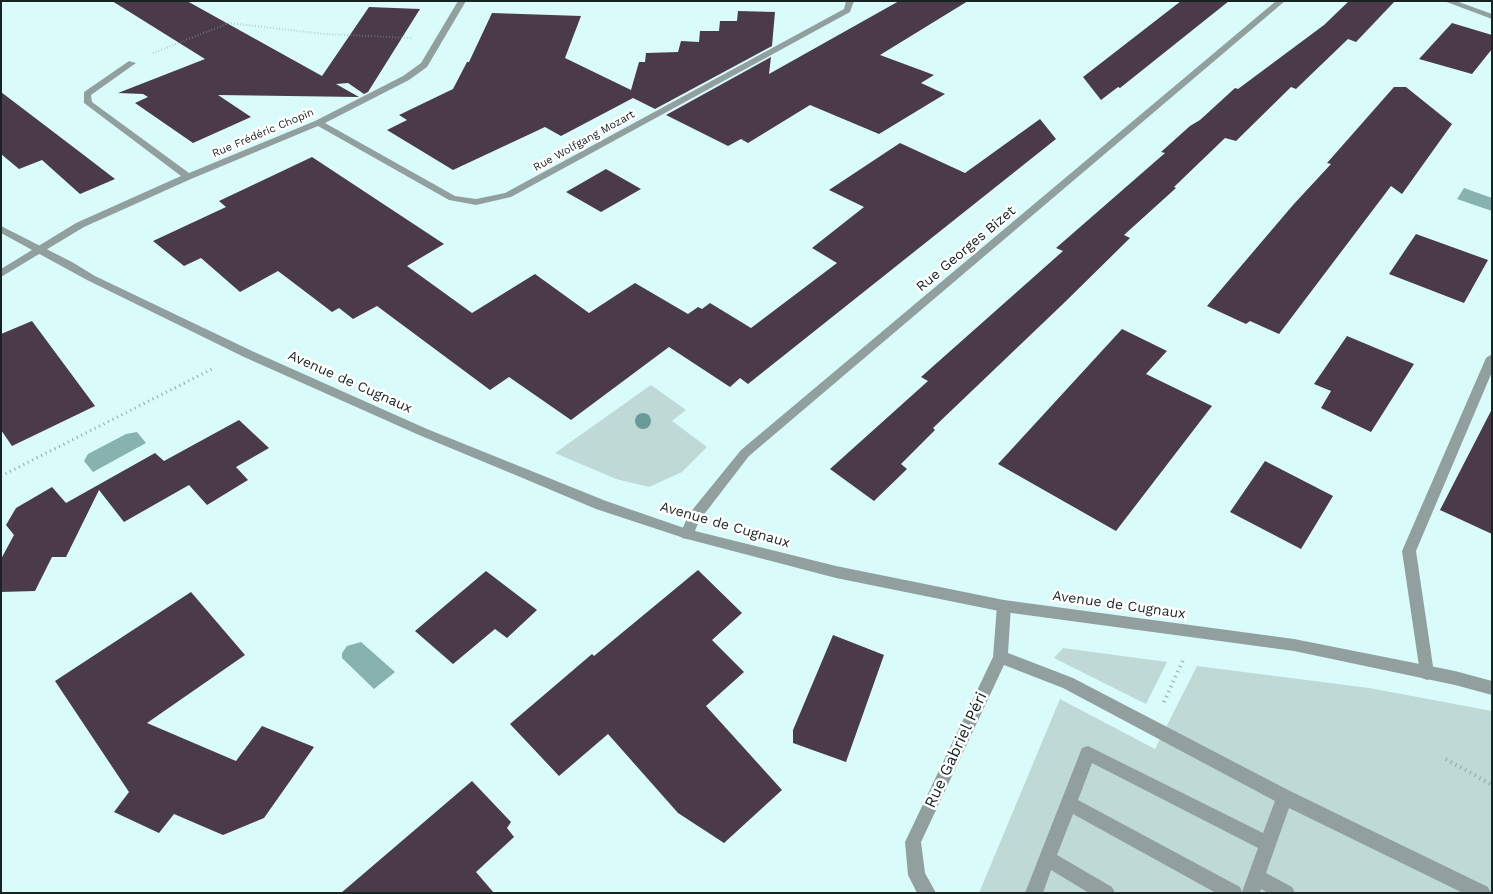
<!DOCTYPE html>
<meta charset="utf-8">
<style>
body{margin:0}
#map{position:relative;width:1493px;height:894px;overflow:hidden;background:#d9fcfa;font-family:"Work Sans",sans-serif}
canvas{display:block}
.frame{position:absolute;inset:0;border:2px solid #172423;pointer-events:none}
</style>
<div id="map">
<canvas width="1493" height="894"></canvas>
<div class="frame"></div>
</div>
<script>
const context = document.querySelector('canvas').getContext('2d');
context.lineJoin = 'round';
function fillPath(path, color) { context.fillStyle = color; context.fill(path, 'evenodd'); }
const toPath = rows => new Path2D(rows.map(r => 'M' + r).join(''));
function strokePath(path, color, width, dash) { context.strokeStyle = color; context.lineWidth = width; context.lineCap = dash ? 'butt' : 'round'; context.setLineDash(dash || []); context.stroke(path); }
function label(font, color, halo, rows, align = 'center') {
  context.font = font + ' "Work Sans",sans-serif'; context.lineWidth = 5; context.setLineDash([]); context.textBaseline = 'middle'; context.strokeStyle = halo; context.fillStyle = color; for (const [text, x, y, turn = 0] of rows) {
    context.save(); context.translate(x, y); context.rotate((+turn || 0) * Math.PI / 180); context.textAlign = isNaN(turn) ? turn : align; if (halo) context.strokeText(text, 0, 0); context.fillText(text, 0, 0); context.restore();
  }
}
const green = toPath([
 [651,385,686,410,672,421,707,447,682,472,649,487,616,479,555,453],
 [1063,648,1167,662,1146,704,1054,658],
 [1197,666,1369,688,1492,711,1492,893,979,893,1060,699,1155,749]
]);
const water = toPath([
 [1464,188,1492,198,1492,211,1457,199],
 [137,432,146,443,93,472,84,461,88,454,126,434],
 [361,642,395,672,374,689,342,658,342,653,347,646]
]);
const building = toPath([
 [112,1,187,1,322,76,369,7,420,9,368,92,364,94,348,83,336,84,359,97,218,95,251,117,193,143,135,103,148,97,143,94,118,93,205,59],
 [899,1,968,1,880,55,934,75,921,83,945,94,879,134,810,105,748,143,741,139,728,146,666,115,771,57,769,74],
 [1181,1,1229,1,1120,88,1118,87,1101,100,1083,77],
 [1349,1,1395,1,1356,42,1348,39,1296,89,1291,87,1236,141,1225,138,1174,187,1176,188,1124,235,1130,238,1065,302,933,428,935,430,901,464,907,469,874,501,830,469,928,381,921,377,1063,251,1056,248,1165,153,1161,152,1190,126,1200,120,1235,88,1238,89,1324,25],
 [738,11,775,12,772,46,655,109,633,98,561,136,545,127,453,170,387,130,407,120,399,115,453,89,467,62,469,62,492,13,581,16,565,58,631,90,639,62,645,62,646,53,678,52,681,41,699,42,700,31,719,31,720,21,737,21],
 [1452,23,1492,35,1492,49,1472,74,1419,59],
 [1394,87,1406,87,1452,124,1402,194,1391,186,1279,334,1250,321,1246,324,1207,306,1293,205,1331,164,1327,163],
 [1,92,89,159,115,179,80,194,42,160,19,169,1,154],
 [1040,119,1056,139,748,384,740,378,730,387,669,347,571,420,509,377,490,390,377,306,353,319,339,308,332,312,278,271,240,292,201,258,184,266,153,241,226,207,219,201,312,157,444,244,407,266,472,313,535,274,589,313,635,283,688,314,698,307,702,309,710,303,751,328,837,263,812,248,864,207,829,190,900,143,965,173],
 [606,169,641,189,601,212,566,192],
 [1416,234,1488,260,1464,303,1389,274],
 [32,321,95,406,12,446,1,430,1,334],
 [1122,329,1167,351,1146,374,1212,406,1116,531,998,464],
 [1347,336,1414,364,1371,432,1321,408,1331,391,1314,384],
 [1492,409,1492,534,1440,510],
 [239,420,269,448,236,467,248,480,207,505,189,485,124,522,99,490,66,557,52,557,35,591,1,592,1,559,14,535,6,525,16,508,52,487,66,503,155,453,164,461],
 [1265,461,1333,496,1301,549,1230,512],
 [698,570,742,613,712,640,744,672,706,706,782,790,724,843,678,813,608,734,559,776,510,724,592,654,594,656],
 [486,571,537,610,507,638,495,629,453,664,415,631],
 [191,592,245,655,147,723,236,761,262,726,314,747,264,818,223,835,174,814,159,833,114,812,129,792,55,681],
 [833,635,884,655,846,762,793,743,793,730],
 [472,781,511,822,507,828,514,837,476,872,494,893,341,893]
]);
const pathFar2 = toPath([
 [153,53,229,23,324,34,412,38]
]);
const pathFar1 = toPath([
 [1,476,214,368]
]);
const path = toPath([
 [1164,702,1184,658],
 [1446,759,1492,785]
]);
const service = toPath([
 [1492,354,1492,372,1416,551,1434,673,1432,678,1427,680,1422,678,1420,673,1402,551,1486,358,1492,354],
 [1004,600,1009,602,1011,606,1008,653,1073,678,1290,791,1488,887,1491,893,1463,893,1289,808,1266,873,1292,887,1295,893,1268,893,1261,889,1260,893,1216,893,1073,814,1057,855,1112,887,1115,893,1089,893,1051,870,1043,893,1025,893,1080,753,1082,748,1088,746,1263,833,1275,801,1063,688,1004,665,921,842,925,873,936,893,917,893,908,875,905,842,993,657,997,606,999,602,1004,600],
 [1092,763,1258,848,1242,892,1240,887,1078,800,1092,763]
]);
const minor = toPath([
 [458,1,466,1,427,67,409,80,325,123,455,196,476,199,505,193,844,9,846,1,854,1,850,12,511,197,476,205,449,200,318,126,191,179,84,227,1,277,1,269,76,223,181,176,84,103,84,92,129,61,136,63,91,95,92,102,189,173,315,121,403,76,421,63,458,1],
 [1276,1,1285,1,749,456,699,521,692,538,687,539,682,538,680,534,689,514,741,450,1276,1]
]);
const tertiary = toPath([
 [1444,1,1456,1,1492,14,1492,19,1444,1],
 [1,226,72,262,95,276,252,351,427,429,606,501,687,529,836,566,1004,600,1294,639,1455,671,1492,681,1492,695,1455,685,1294,651,1004,612,836,578,687,539,596,509,525,479,419,435,244,357,87,280,1,233,1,226]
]);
const trees = [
 [643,421]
];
const farStreetnames = [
 ["Rue Frédéric Chopin",263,133,-23],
 ["Rue Wolfgang Mozart",584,141,-29]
];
const streetNames = [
 ["Rue Georges Bizet",966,249,-40],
 ["Avenue de Cugnaux",350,382,24],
 ["Avenue de Cugnaux",725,525,16],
 ["Avenue de Cugnaux",1119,605,8]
];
const nearStreetnames = [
 ["Rue Gabriel Péri",956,750,-65]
];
fillPath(green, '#bfd9d7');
fillPath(water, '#87b2af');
fillPath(building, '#4b3a4a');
strokePath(pathFar2, '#8ba5a3', 2, [0.5, 2.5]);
strokePath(pathFar1, '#8ba5a3', 3, [1, 4]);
strokePath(path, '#8ba5a3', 4, [1, 4.5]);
fillPath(service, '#91a09f');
fillPath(minor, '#91a09f');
fillPath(tertiary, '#91a09f');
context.fillStyle = '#689b99';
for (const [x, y] of trees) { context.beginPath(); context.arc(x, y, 8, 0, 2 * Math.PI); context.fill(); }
label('11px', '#172423', '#fff', farStreetnames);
label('14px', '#172423', '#fff', streetNames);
label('16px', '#172423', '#fff', nearStreetnames);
</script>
